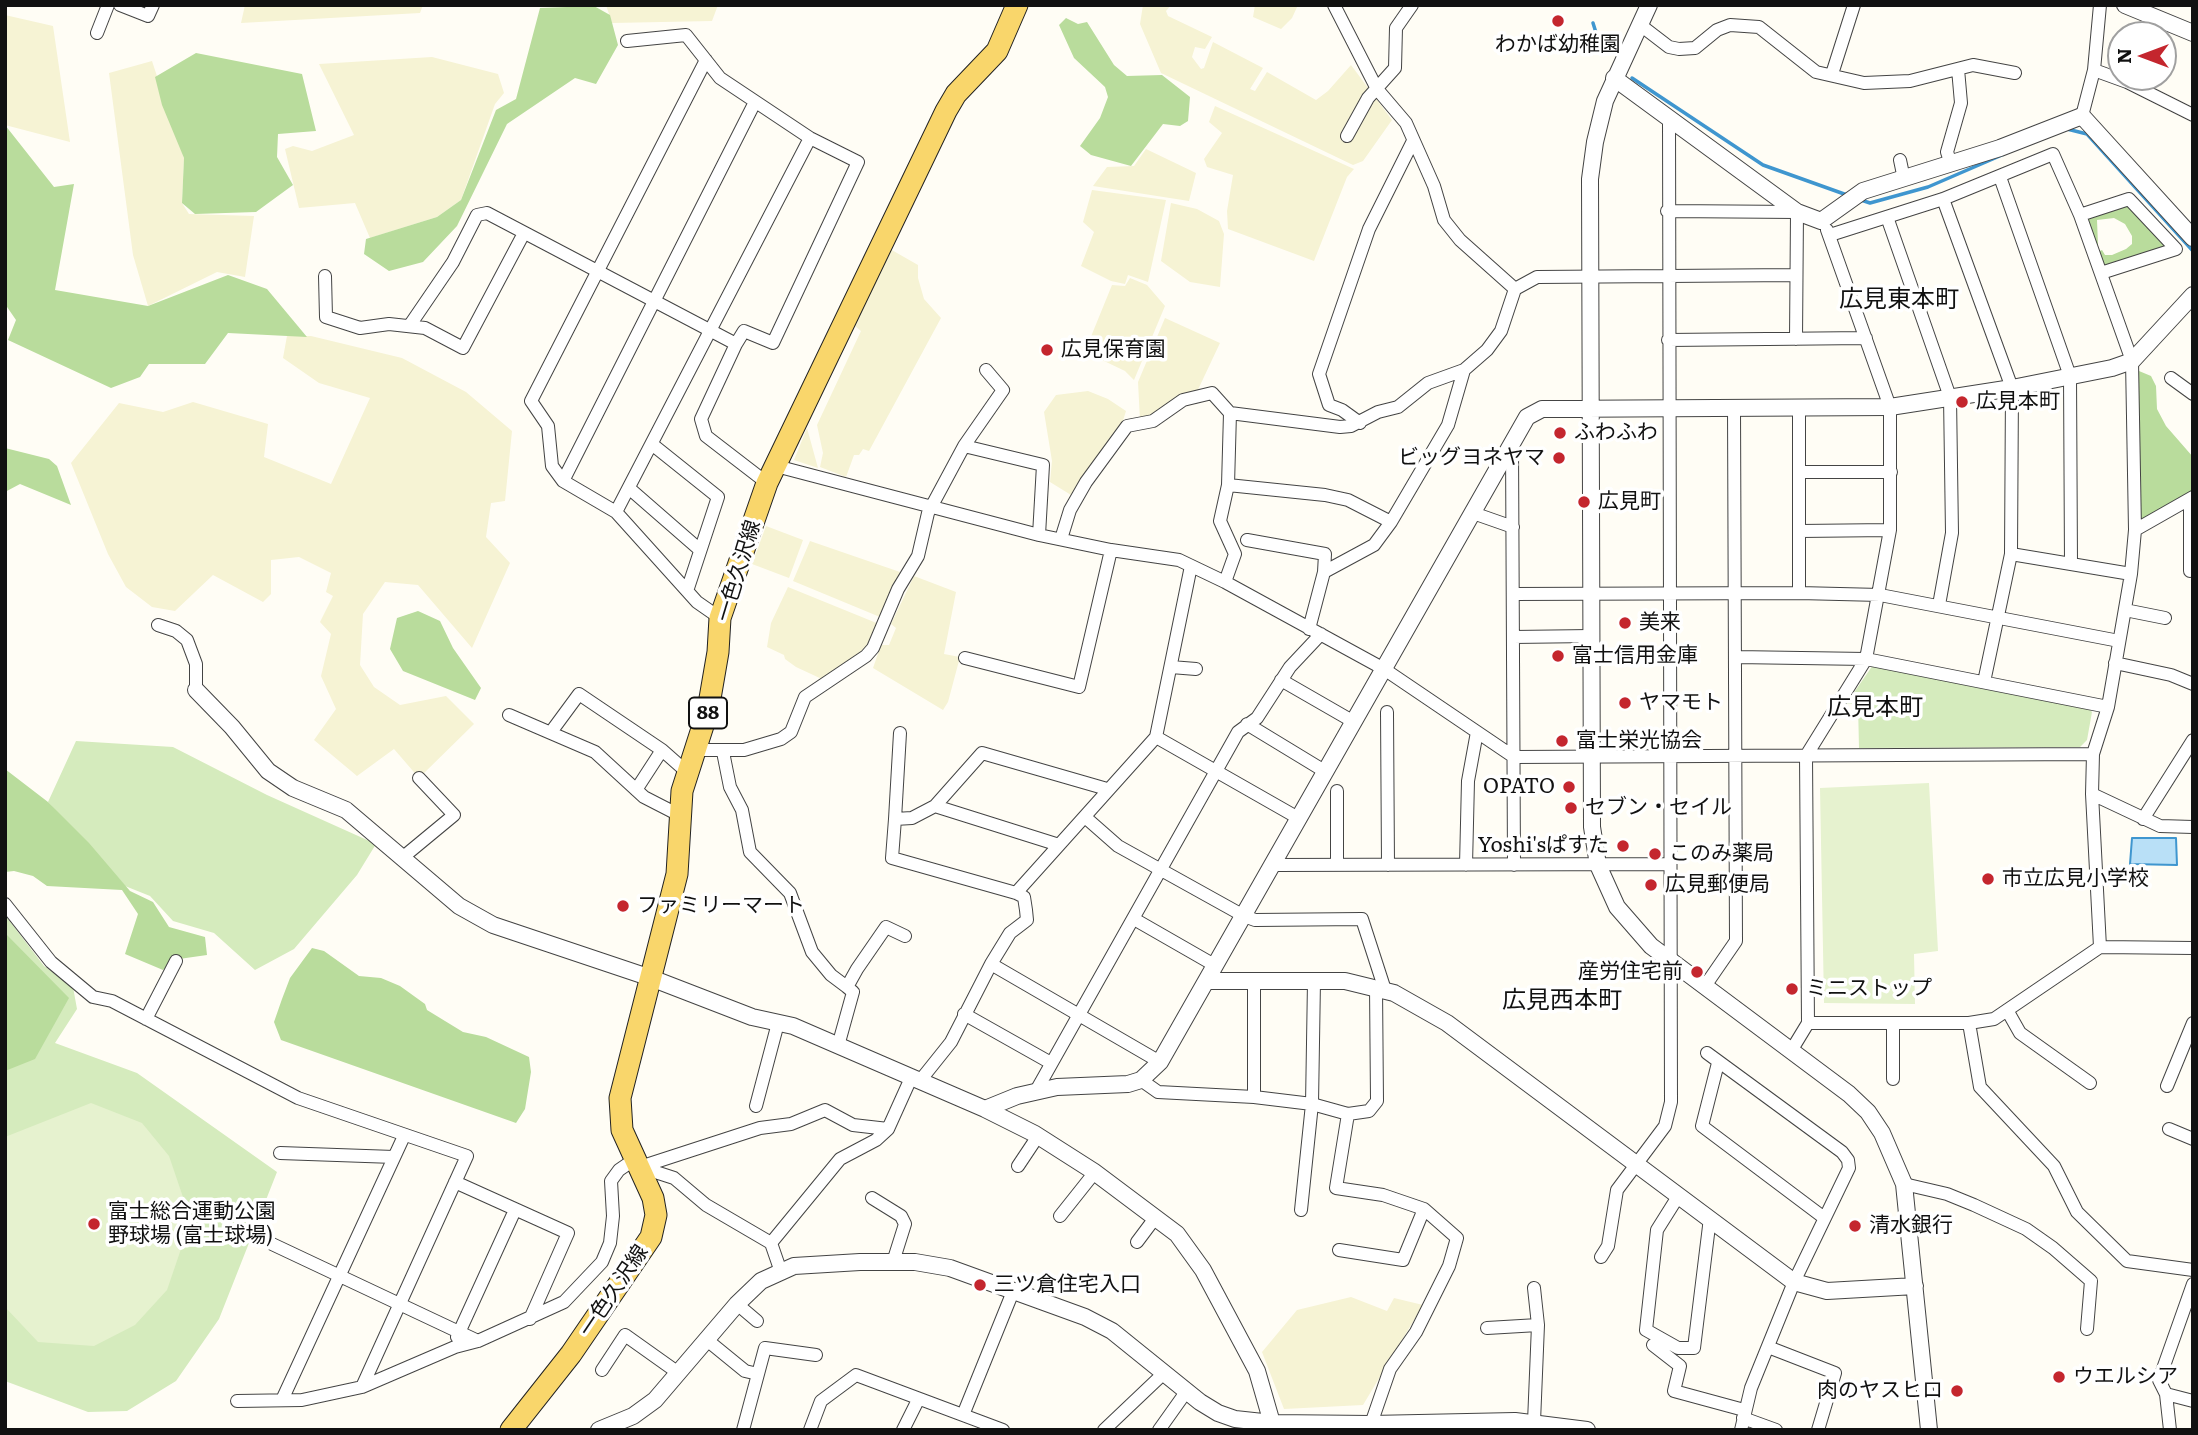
<!DOCTYPE html>
<meta charset="utf-8">
<style>
body{margin:0}
#map{position:relative;width:2198px;height:1435px;overflow:hidden;background:#fffdf5;font-family:Literata,serif}
canvas{display:block}
.frame{position:absolute;inset:0;border:7px solid #111;pointer-events:none}
.north{position:absolute;left:2107px;top:21px;width:70px;height:70px;box-sizing:border-box;background:#fff;border:2px solid #a0a0a0;border-radius:50%;rotate:270deg;font-size:19px;font-weight:700;line-height:28px;text-align:center;color:#111}
.north::after{content:'';display:block;margin:auto;width:24px;height:32px;background:#c4262e;clip-path:polygon(50% 0,100% 100%,50% 72%,0 100%)}
</style>
<div id="map">
<canvas width="2198" height="1435"></canvas>
<div class="frame"></div>
<div class="north">N</div>
</div>
<script>
const context = document.querySelector('canvas').getContext('2d');
context.lineJoin = 'round';
function fillPath(path, color) { context.fillStyle = color; context.fill(path, 'evenodd'); }
const toPath = rows => new Path2D(rows.map(r => 'M' + r).join(''));
function strokePath(path, color, width, dash) { context.strokeStyle = color; context.lineWidth = width; context.lineCap = dash ? 'butt' : 'round'; context.setLineDash(dash || []); context.stroke(path); }
function label(font, color, halo, rows, align = 'center') {
  context.font = font + ' Literata,"Noto Sans JP",serif'; context.lineWidth = 7; context.setLineDash([]); context.textBaseline = 'middle'; context.strokeStyle = halo; context.fillStyle = color; for (const [text, x, y, turn = 0] of rows) {
    context.save(); context.translate(x, y); context.rotate((+turn || 0) * Math.PI / 180); context.textAlign = isNaN(turn) ? turn : align; if (halo) context.strokeText(text, 0, 0); context.fillText(text, 0, 0); context.restore();
  }
}
const farmland = toPath([
 [245,5,423,5,420,13,241,23],
 [606,5,718,5,712,21,612,23],
 [1143,5,1171,5,1166,11,1168,16,1212,37,1205,49,1195,47,1192,57,1201,69,1204,68,1213,42,1263,68,1250,89,1255,91,1267,72,1316,100,1328,91,1351,65,1392,120,1363,161,1353,165,1161,73,1140,24],
 [1255,5,1298,5,1292,18,1281,29,1253,17],
 [5,15,53,26,70,142,5,125],
 [432,57,498,74,504,93,495,104,461,200,437,217,370,238,355,203,299,208,285,149,293,146,312,151,354,135,319,64],
 [152,61,184,158,182,203,189,214,254,216,245,277,217,272,148,306,133,255,109,73],
 [1215,106,1354,169,1347,177,1314,261,1228,229,1227,211,1233,175,1207,167,1204,159,1222,133,1209,122],
 [1146,149,1196,173,1189,201,1093,186,1107,167,1134,166],
 [1092,190,1166,200,1148,282,1128,275,1125,284,1111,281,1081,266,1094,232,1083,222],
 [1171,203,1197,209,1219,221,1224,234,1220,287,1190,282,1161,261],
 [890,249,918,265,918,278,924,299,941,318,869,451,863,449,859,455,854,455,846,477,820,467,823,453,817,425,861,331,855,326],
 [1130,278,1147,285,1165,306,1134,380,1125,371,1102,360,1090,339,1112,285,1125,286],
 [1165,318,1220,343,1195,396,1140,420,1138,382],
 [287,336,311,336,402,358,466,392,512,431,505,501,491,503,486,537,510,563,472,648,418,585,385,582,363,614,360,665,374,687,400,705,446,696,474,724,419,778,394,749,357,776,314,740,336,709,321,676,331,634,320,622,333,596,326,592,331,573,299,557,271,560,271,594,263,602,213,575,175,611,152,607,126,587,108,554,71,463,119,403,163,412,193,402,268,424,264,457,331,484,370,398,319,383,283,358],
 [1088,391,1108,399,1126,411,1121,427,1071,495,1050,482,1052,461,1044,412,1056,395],
 [807,428,818,468,794,460],
 [766,526,803,540,789,578,752,564],
 [810,541,900,572,880,617,793,581],
 [914,576,956,592,944,654,960,657,948,702,943,710,873,668,881,645,889,645,896,628,891,624],
 [788,587,879,624,869,648,824,680,796,667,785,659,784,655,767,647,771,623],
 [1351,1297,1387,1311,1394,1298,1423,1305,1363,1405,1284,1409,1262,1352,1297,1310]
]);
const green = toPath([
 [1873,665,2086,706,2092,712,2087,740,2080,747,1859,748,1858,704,1846,704],
 [76,741,173,747,267,795,376,844,357,875,294,949,255,970,214,933,173,921,150,896,125,886,48,802],
 [5,915,44,966,73,987,77,1009,55,1043,137,1073,277,1172,219,1319,176,1381,127,1411,88,1412,5,1381]
]);
const forest = toPath([
 [594,6,610,15,618,45,596,84,575,78,507,124,457,226,423,262,389,271,364,254,366,239,437,217,461,200,496,110,516,99,540,8],
 [1066,18,1078,24,1087,22,1114,65,1127,76,1162,75,1190,97,1188,121,1180,126,1163,124,1131,166,1091,155,1080,146,1100,118,1108,97,1105,87,1074,58,1059,25],
 [196,53,302,74,316,131,278,134,277,157,293,185,256,212,195,214,182,203,184,158,162,105,155,77],
 [5,125,54,187,74,184,55,290,148,306,228,275,267,289,307,337,228,333,205,364,149,364,140,377,111,388,8,340,16,320,5,304],
 [2128,203,2170,246,2103,270,2095,253,2102,250,2105,255,2112,255,2126,249,2132,244,2132,236,2125,224,2114,218,2097,220,2098,245,2094,247,2082,216],
 [2139,371,2151,376,2156,386,2157,409,2166,426,2193,457,2193,492,2138,525,2137,386],
 [5,448,49,459,57,466,71,505,20,484,5,492],
 [418,611,440,621,453,648,481,688,475,700,403,671,390,649,397,618],
 [5,769,48,802,89,843,130,891,153,902,169,927,205,937,207,955,172,960,163,970,125,954,138,914,122,890,47,886,33,876,14,871,5,872],
 [5,933,69,998,35,1059,5,1071],
 [312,948,324,951,359,976,381,978,400,986,425,1004,427,1010,463,1032,486,1037,529,1057,531,1072,525,1109,516,1123,281,1040,274,1022,282,999,290,978]
]);
const pitch = toPath([
 [1929,783,1938,951,1914,954,1915,1004,1824,1003,1820,788],
 [91,1103,142,1123,169,1156,184,1200,181,1249,167,1290,135,1325,94,1346,38,1342,5,1307,5,1137]
]);
const water = toPath([
 [2132,838,2176,838,2177,865,2130,864,2132,838]
]);
const stream = toPath([
 [1593,23,1602,52],
 [1632,78,1763,165,1847,195],
 [2067,129,2087,134,2193,251],
 [1861,200,1870,203,1928,187,2002,155]
]);
const minor = toPath([
 [120,5,148,16,153,5],
 [1334,5,1377,89,1406,123,1434,186,1444,220,1460,240,1515,289,1537,277,1796,275],
 [1639,24,1669,47,1679,49,1695,48,1717,30,1730,25,1759,27,1816,72,1864,83,1910,81,1973,65,2015,73],
 [97,33,108,5],
 [627,41,686,35,720,78,810,138,858,162,773,343,744,331,736,344],
 [706,60,531,401,548,426,552,466,563,481,616,512,697,602,720,618],
 [2094,70,2127,82,2193,115],
 [1832,74,1854,5],
 [2082,116,2094,70,2100,5],
 [1347,136,1368,98,1395,68,1396,28,1412,5],
 [1900,160,1904,179],
 [1951,164,1947,152,1961,103,1958,69],
 [2000,177,2070,376,2071,564],
 [1943,199,2012,388,2011,554,1984,682],
 [1667,211,1797,212,1796,339],
 [2080,215,2129,199,2176,249,2101,273],
 [1887,217,1950,397,1952,533,1939,605],
 [1830,235,1943,199,2053,154,2080,215,2132,361,2135,530,2131,574,2108,707,2093,754,2092,794,2100,947],
 [325,276,326,317,360,328,389,324,425,328,463,348,524,233],
 [410,325,453,262,477,215,487,213,736,344,701,419,706,436,767,483],
 [1668,340,1866,338],
 [2171,378,2193,394],
 [1799,408,1799,593],
 [1230,413,1228,485,1325,495,1348,500,1391,522],
 [1360,423,1342,410,1329,405,1319,374,1369,229,1413,141],
 [653,445,718,497,687,591],
 [1512,445,1514,865],
 [964,446,1043,465,1039,535],
 [776,466,1039,535,1111,550,1179,560,1225,582,1384,669,1514,757,2093,754],
 [1799,472,1891,472],
 [563,481,755,102],
 [630,489,700,550],
 [2190,500,2190,571],
 [616,512,810,138],
 [1473,513,1513,527],
 [2135,530,2193,497],
 [1800,531,1890,530],
 [1061,539,1070,510,1086,482,1127,426,1153,421,1183,400,1212,393,1230,413,1340,427,1351,426,1378,412,1398,407,1428,383,1464,370,1487,350,1501,331,1515,289],
 [1247,540,1325,554,1324,572,1309,629],
 [2011,554,2131,574],
 [1324,572,1374,545,1391,522,1448,425,1464,370],
 [1225,582,1235,554,1220,521,1228,485],
 [1513,594,1799,593,1880,595,2119,641],
 [2125,610,2165,618],
 [158,625,176,631,187,640,196,664,196,690],
 [1513,637,1591,636],
 [1736,657,1866,659,2108,707],
 [965,658,1079,687,1111,550],
 [2115,663,2171,675,2193,684],
 [1171,667,1196,669],
 [1281,680,1354,722],
 [1387,712,1388,865],
 [509,715,595,752,644,797,681,816],
 [1247,724,1326,772],
 [551,732,579,694,662,750,688,773],
 [1156,737,1300,819],
 [696,750,744,750,781,739,791,732,805,697,866,656,873,648,898,589,918,556,928,513,964,446,1003,390,986,370],
 [723,752,730,787,742,810,750,852,790,893,812,952,831,975,847,987],
 [636,790,662,750],
 [1337,791,1337,865],
 [2092,794,2160,826,2193,827],
 [935,806,1059,845],
 [1085,817,1118,846,1244,916,1255,920,1362,919,1385,990],
 [895,819,900,733],
 [2143,819,2193,740],
 [402,858,454,815,419,778],
 [1273,865,1670,864],
 [1466,865,1468,781,1477,732],
 [1016,893,1156,737,1191,566],
 [5,904,51,962,93,997,112,1001,298,1098,467,1156,362,1387],
 [1134,919,1216,966],
 [991,964,1160,1062],
 [1705,986,1736,941,1734,408],
 [2007,1010,2020,1033,2090,1083],
 [964,1014,1051,1063],
 [146,1019,176,961],
 [1808,1023,1969,1023,1994,1019,2100,947,2193,948],
 [1893,1023,1893,1079],
 [1969,1023,1980,1087,2054,1166,2077,1212,2127,1261,2193,1270],
 [838,1046,853,992,847,987,857,969,886,927,905,936],
 [1791,1051,1808,1023,1806,756,1866,659,1890,530,1890,407,1827,230],
 [1707,1053,1842,1152,1848,1160,1849,1168,1794,1282,1751,1388,1741,1430],
 [1718,1063,1702,1126,1823,1217],
 [1141,1080,1158,1092,1254,1097,1312,1104,1348,1114,1369,1111,1377,1101,1376,987],
 [919,1082,951,1042,991,964,1010,933,1027,920,1026,910,1024,897,1016,893,892,858,895,819,912,818,935,806,982,753,1107,789],
 [2167,1086,2193,1023],
 [1036,1091,1238,732,1257,718,1290,667,1321,634],
 [1254,1097,1254,981],
 [756,1106,778,1023],
 [2169,1129,2193,1139],
 [280,1153,394,1157],
 [1018,1166,1038,1136],
 [640,1167,760,1128,791,1124,825,1110,853,1125,888,1129],
 [640,1167,674,1178,706,1205,771,1243],
 [455,1182,568,1233,530,1319],
 [1904,1184,1947,1194,1974,1205,2026,1229,2053,1248,2091,1281,2087,1329],
 [1679,1195,1657,1230,1646,1330,1678,1348,1694,1348,1710,1218],
 [872,1198,901,1216,905,1224,893,1262],
 [1301,1210,1312,1104,1314,981],
 [1060,1216,1095,1172],
 [1137,1242,1155,1218],
 [272,1244,478,1341],
 [1339,1250,1403,1260,1424,1209,1383,1195,1336,1188,1348,1114],
 [1601,1257,1608,1246,1617,1190,1665,1126,1671,1102,1669,118],
 [781,1272,771,1243,840,1159,876,1140,888,1129,911,1078],
 [737,1304,757,1321],
 [1487,1328,1538,1325],
 [457,1337,515,1210],
 [707,1340,745,1371,758,1374],
 [1653,1345,1680,1366,1674,1391,1744,1410],
 [1768,1347,1835,1373,1818,1430],
 [602,1370,625,1335,677,1372],
 [2166,1394,2193,1401],
 [282,1400,404,1136],
 [237,1401,302,1400,362,1387,455,1347,478,1341,564,1302,602,1262,610,1243,613,1216,611,1181,619,1170,635,1159],
 [963,1415,1014,1289],
 [1743,1418,1776,1430],
 [1534,1422,1538,1325,1534,1288],
 [1371,1424,1390,1369,1416,1332,1449,1266,1457,1238,1424,1209],
 [743,1430,765,1348,816,1355],
 [810,1430,821,1401,856,1375,1003,1430],
 [903,1430,918,1400],
 [1104,1430,1163,1374],
 [1159,1430,1186,1392],
 [2170,1430,2166,1394,2159,1380,2193,1284]
]);
const tertiary = toPath([
 [1649,5,1605,101,1595,142,1590,179,1592,827,1598,865,1617,907,1651,946,1849,1094,1868,1112,1882,1133,1904,1184,1929,1430],
 [2125,5,2193,33],
 [1614,78,1797,212,1821,221,1863,191,2000,148,2082,116,2193,238],
 [196,690,232,727,268,771,293,788,346,810,459,906,493,925,651,978,752,1017,793,1026,985,1109,1035,1134,1093,1171,1177,1234,1203,1270,1257,1371,1272,1423],
 [1207,981,1345,981,1394,993,1447,1023,1794,1282,1827,1291,1915,1286],
 [985,1109,1017,1096,1057,1087,1128,1084,1141,1080,1160,1062,1527,417,1542,409,1890,407,2012,388,2112,368,2132,361,2193,295],
 [599,1430,633,1416,655,1400,737,1304,761,1281,794,1266,860,1262,915,1262,950,1268,1085,1317,1112,1331,1200,1402,1218,1413,1235,1419,1272,1423,1371,1424,1515,1421,1587,1430]
]);
const primary = toPath([
 [511,1430,571,1354,651,1237,656,1215,653,1198,622,1130,620,1098,677,874,682,791,708,710,718,652,720,618,767,483,946,111,956,94,997,51,1017,5]
]);
const markers = [
 [1558,21,7,"#c4262e"],
 [1047,350,7,"#c4262e"],
 [1962,402,7,"#c4262e"],
 [1560,433,7,"#c4262e"],
 [1559,458,7,"#c4262e"],
 [1584,502,7,"#c4262e"],
 [1625,623,7,"#c4262e"],
 [1558,656,7,"#c4262e"],
 [1625,703,7,"#c4262e"],
 [1562,741,7,"#c4262e"],
 [1569,787,7,"#c4262e"],
 [1571,808,7,"#c4262e"],
 [1623,846,7,"#c4262e"],
 [1655,854,7,"#c4262e"],
 [1988,879,7,"#c4262e"],
 [1651,885,7,"#c4262e"],
 [623,906,7,"#c4262e"],
 [1697,972,7,"#c4262e"],
 [1792,989,7,"#c4262e"],
 [94,1224,7,"#c4262e"],
 [1855,1226,7,"#c4262e"],
 [980,1285,7,"#c4262e"],
 [2059,1377,7,"#c4262e"],
 [1957,1391,7,"#c4262e"]
];
const shields = [
 [708,713,38]
];
const shieldNames = [
 ["88",708,713]
];
const poiNames = [
 ["わかば幼稚園",1558,45,"center"],
 ["広見保育園",1061,350],
 ["広見本町",1976,402],
 ["ふわふわ",1574,433],
 ["ビッグヨネヤマ",1545,458,"right"],
 ["広見町",1598,502],
 ["美来",1639,623],
 ["富士信用金庫",1572,656],
 ["ヤマモト",1639,703],
 ["富士栄光協会",1576,741],
 ["OPATO",1555,787,"right"],
 ["セブン・セイル",1585,808],
 ["Yoshi'sぱすた",1609,846,"right"],
 ["このみ薬局",1669,854],
 ["市立広見小学校",2002,879],
 ["広見郵便局",1665,885],
 ["ファミリーマート",637,906],
 ["産労住宅前",1683,972,"right"],
 ["ミニストップ",1806,989],
 ["富士総合運動公園",108,1212],
 ["野球場 (富士球場)",108,1236],
 ["清水銀行",1869,1226],
 ["三ツ倉住宅入口",994,1285],
 ["ウエルシア",2073,1377],
 ["肉のヤスヒロ",1943,1391,"right"]
];
const streetNames = [
 ["一色久沢線",739,571,-73],
 ["一色久沢線",614,1291,-56]
];
const quarterNames = [
 ["広見東本町",1899,300],
 ["広見本町",1875,708],
 ["広見西本町",1562,1001]
];
fillPath(farmland, '#f6f3d4');
fillPath(green, '#d5ebbd');
fillPath(forest, '#b9dc9c');
fillPath(pitch, '#e6f2cf');
fillPath(water, '#b9e0f7');
strokePath(water, '#3f96cf', 2);
strokePath(stream, '#3f96cf', 3.5);
strokePath(minor, '#444', 14);
strokePath(tertiary, '#444', 18);
strokePath(primary, '#222', 23);
strokePath(minor, '#fff', 12);
strokePath(tertiary, '#fff', 16);
strokePath(primary, '#f9d66b', 21);
for (const [x, y, r, color] of markers) { const dot = new Path2D(); dot.arc(x, y, r, 0, 2 * Math.PI); context.fillStyle = color; context.fill(dot); strokePath(dot, '#fff', 2.5); }
for (const [x, y, w] of shields) { const box = new Path2D(); box.roundRect(x - w / 2, y - 15.5, w, 31, 5); context.fillStyle = '#fff'; context.fill(box); strokePath(box, '#111', 2); }
label('bold 19px', '#111', null, shieldNames);
label('21px', '#111', '#fff', poiNames, 'left');
label('21px', '#111', '#fff', streetNames);
label('24px', '#111', '#fff', quarterNames);
</script>
